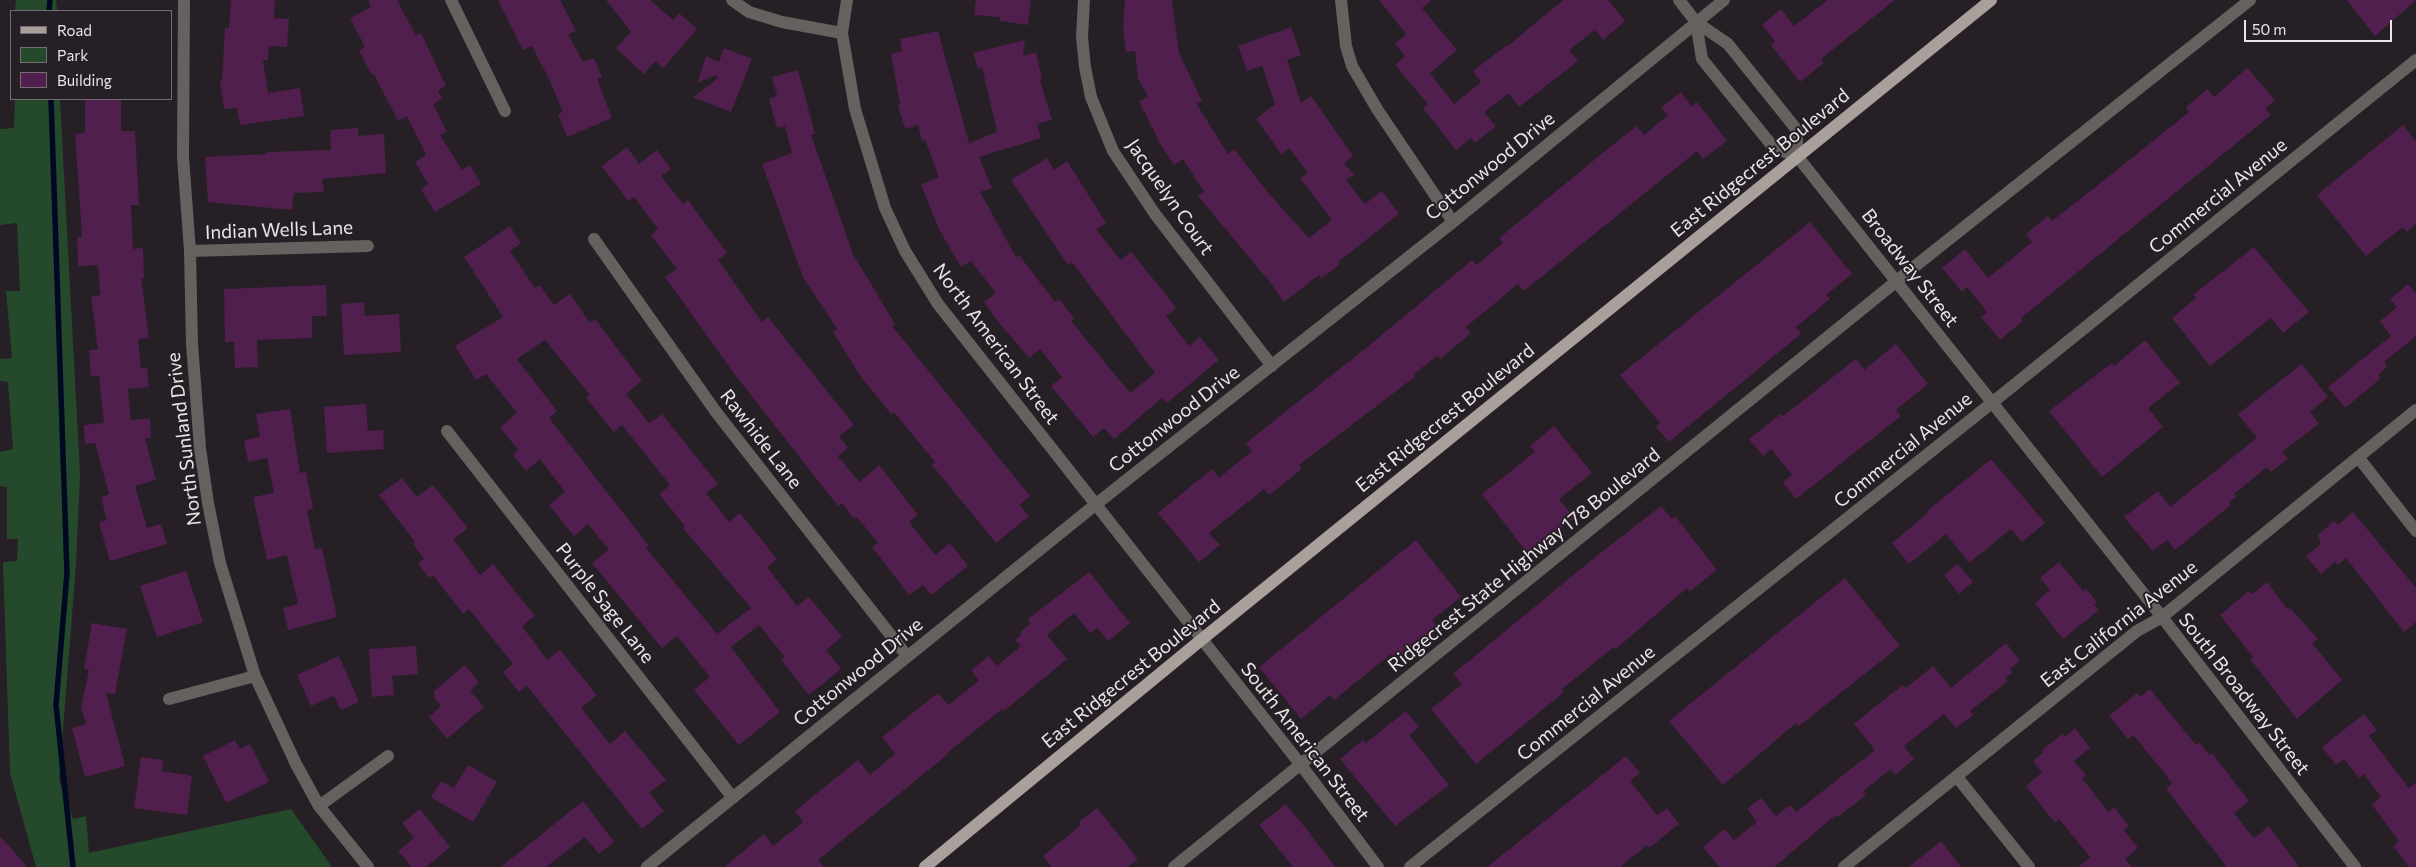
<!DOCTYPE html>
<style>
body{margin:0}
#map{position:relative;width:2416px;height:867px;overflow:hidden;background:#261f25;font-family:Commissioner,sans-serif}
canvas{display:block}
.legend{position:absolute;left:10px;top:10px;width:162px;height:90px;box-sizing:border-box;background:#261f25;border:1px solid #746e73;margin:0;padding:6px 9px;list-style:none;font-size:15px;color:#e9e5e9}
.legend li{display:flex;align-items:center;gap:10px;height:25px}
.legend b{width:25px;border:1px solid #746e73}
.scale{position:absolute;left:2244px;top:20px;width:148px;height:22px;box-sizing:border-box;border:2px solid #e9e5e9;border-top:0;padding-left:6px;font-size:15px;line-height:18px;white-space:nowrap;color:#e9e5e9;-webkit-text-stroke:4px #261f25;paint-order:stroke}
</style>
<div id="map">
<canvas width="2416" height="867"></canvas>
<ul class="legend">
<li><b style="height:6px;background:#a9a09b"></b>Road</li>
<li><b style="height:14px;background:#244a2b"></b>Park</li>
<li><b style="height:14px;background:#501f4e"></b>Building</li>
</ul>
<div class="scale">50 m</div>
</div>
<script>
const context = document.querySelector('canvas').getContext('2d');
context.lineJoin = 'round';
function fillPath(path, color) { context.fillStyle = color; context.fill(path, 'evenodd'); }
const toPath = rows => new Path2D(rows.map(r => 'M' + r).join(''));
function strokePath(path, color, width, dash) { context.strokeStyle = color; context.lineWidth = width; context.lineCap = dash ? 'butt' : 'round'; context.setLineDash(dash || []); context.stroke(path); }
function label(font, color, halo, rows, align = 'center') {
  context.font = font + ' Commissioner,sans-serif'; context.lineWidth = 4; context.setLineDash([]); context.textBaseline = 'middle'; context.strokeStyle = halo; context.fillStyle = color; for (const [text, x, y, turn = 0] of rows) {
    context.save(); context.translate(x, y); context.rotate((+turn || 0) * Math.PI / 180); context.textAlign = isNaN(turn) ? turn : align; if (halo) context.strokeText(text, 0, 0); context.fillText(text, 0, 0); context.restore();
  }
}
const green = toPath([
 [16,0,56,0,57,11,15,11],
 [15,99,60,99,80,474,76,565,59,780,73,819,86,816,89,853,291,809,332,867,36,867,10,773,3,562,17,561,18,539,7,539,7,487,0,486,0,452,13,449,8,382,0,381,0,359,12,358,6,291,20,291,17,223,0,225,0,129,14,128]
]);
const stream = toPath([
 [49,11,50,0],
 [51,99,67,573,56,705,73,867]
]);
const building = toPath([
 [231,0,275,0,274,18,289,19,287,47,269,46,268,60,263,60,268,93,300,88,304,116,240,125,237,108,224,109,220,82,222,81,225,28,229,28],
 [368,0,397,0,416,36,421,33,446,86,438,90,442,99,433,104,447,132,440,135,462,170,470,165,481,184,435,212,421,189,428,184,415,162,426,155,407,116,398,121,374,74,372,75,359,51,365,47,350,18,371,7],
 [498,0,560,0,576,31,568,34,583,62,594,58,602,77,597,79,612,118,567,137,558,114,563,112,549,79,532,46,523,50],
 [606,0,650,0,673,20,679,13,697,29,663,68,655,61,644,74,616,48,631,32],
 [976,0,1031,0,1028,25,1000,21,1000,17,974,15],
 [1125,0,1172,0,1179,53,1202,101,1196,103,1228,154,1234,149,1270,195,1309,238,1332,220,1300,178,1308,173,1289,148,1281,154,1256,119,1275,104,1262,66,1247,71,1238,46,1291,27,1301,55,1287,60,1301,103,1311,96,1353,156,1344,163,1354,175,1346,180,1365,204,1382,191,1399,214,1338,262,1340,264,1321,279,1319,275,1284,302,1269,281,1198,196,1204,192,1183,159,1174,165,1161,145,1139,101,1148,97,1138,78,1135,51,1126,52,1123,27],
 [1379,0,1432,0,1422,8,1457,50,1430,73,1454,104,1481,82,1473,71,1507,45,1508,46,1563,0,1608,0,1625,21,1603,40,1595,30,1569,50,1578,61,1519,107,1509,93,1484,112,1496,126,1475,143,1471,138,1456,150,1423,108,1428,104,1395,65,1405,56,1395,44,1406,34],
 [1828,0,1895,0,1821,59,1824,63,1800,82,1771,45,1775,41,1762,25,1781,9,1794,26],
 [2347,0,2416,0,2375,36],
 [938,31,969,143,997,132,982,67,978,68,973,53,1025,40,1023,56,1036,52,1042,79,1040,80,1052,120,1037,124,1041,138,979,157,992,188,980,192,1016,257,1019,255,1055,302,1059,299,1074,318,1071,321,1130,393,1155,373,1072,262,1068,265,1011,180,1047,158,1054,170,1067,161,1106,223,1096,229,1120,260,1131,252,1159,286,1176,308,1166,316,1189,346,1200,337,1219,360,1167,403,1162,398,1114,439,1104,428,1093,437,1051,386,1062,377,1040,349,1029,358,1000,324,984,302,996,293,971,261,961,267,939,229,921,185,939,177,925,140,922,141,918,125,905,129,898,105,900,104,891,54,902,51,900,39],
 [724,48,752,59,731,112,693,97,718,78,716,75,697,83,706,56,719,62],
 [2247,68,2275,100,2265,109,2271,115,2021,318,2023,321,2000,340,1981,317,1987,312,1967,287,1962,292,1942,268,1965,249,1988,278,2032,242,2026,234,2048,216,2052,221,2093,189,2189,112,2186,107,2207,89,2214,97],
 [798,70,815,134,811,135,853,254,895,324,892,326,1030,496,1019,505,1029,516,996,543,932,465,935,462,894,412,891,414,861,377,833,332,837,329,803,277,762,164,792,153,785,126,777,128,769,99,777,96,772,77],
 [1681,92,1692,107,1697,102,1727,141,1703,159,1697,151,1524,291,1518,284,1466,327,1471,333,1440,359,1438,355,1414,374,1416,376,1299,465,1302,469,1269,495,1264,489,1209,533,1220,545,1199,562,1158,513,1212,469,1219,478,1252,451,1246,443,1366,348,1472,260,1476,265,1503,243,1499,238,1615,143,1637,126,1644,135,1668,115,1661,107],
 [85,99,121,99,121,131,135,131,139,205,131,205,133,249,143,248,144,278,141,278,149,338,138,339,141,368,147,368,149,387,128,389,131,420,150,418,151,438,145,438,156,480,135,486,147,528,161,524,167,544,110,561,99,523,107,520,101,497,109,494,95,443,85,444,84,425,104,423,99,376,91,376,89,350,98,350,91,296,100,295,98,265,78,266,77,237,82,237,75,134,85,133],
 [2403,125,2416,141,2416,224,2407,232,2403,227,2366,256,2317,195],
 [358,128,358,136,384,134,386,173,322,179,324,192,294,193,292,210,208,202,205,157,267,154,267,152,331,150,330,130],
 [627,147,639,164,657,150,671,169,661,176,683,204,688,200,727,253,718,260,762,322,768,317,854,425,839,436,848,448,838,456,859,482,879,465,918,515,909,522,935,555,950,543,968,566,931,595,923,585,909,595,872,547,878,543,857,517,854,519,842,503,838,506,732,371,665,277,677,269,651,235,658,229,634,197,628,201,602,166],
 [1810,222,1852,274,1826,295,1830,299,1796,327,1801,334,1669,442,1656,427,1660,423,1620,375],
 [510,226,521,243,510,251,535,288,540,285,554,305,570,294,590,323,595,319,642,381,626,394,649,423,662,414,718,484,706,493,729,522,740,513,777,559,767,567,797,606,809,597,842,637,826,650,841,669,809,695,781,660,785,657,759,625,731,647,780,712,739,745,694,690,710,677,677,636,662,648,592,563,609,550,588,524,574,536,549,505,565,492,540,459,526,471,513,455,518,450,500,427,517,413,486,374,476,380,455,346,503,317,464,257],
 [545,340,590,395,586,398,614,432,622,425,670,485,659,494,685,526,683,528,751,608,717,634,646,548,649,546,549,418,557,411,517,359],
 [2254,247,2309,312,2283,333,2271,318,2210,366,2172,318,2196,298,2193,295],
 [2408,284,2416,293,2416,336,2384,362,2387,367,2379,374,2380,379,2345,408,2328,387,2391,336,2380,321,2397,307,2390,299],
 [326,285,327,316,312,316,312,338,257,340,258,367,235,368,234,342,225,342,224,289],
 [364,302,365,316,399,314,401,352,344,355,341,304],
 [2145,340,2180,383,2148,408,2163,427,2102,477,2049,411,2112,363,2114,366],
 [1896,344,1928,384,1896,410,1901,416,1796,499,1783,482,1792,475,1771,449,1763,456,1749,439,1781,414,1783,416,1856,359,1864,370],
 [2302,364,2328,397,2310,412,2319,424,2282,452,2288,459,2271,472,2267,467,2234,494,2237,496,2229,502,2231,505,2175,550,2167,540,2153,551,2124,517,2158,491,2170,507,2257,438,2238,414],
 [366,404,368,431,383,430,384,449,327,453,324,407],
 [290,409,300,473,306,472,313,509,307,510,315,549,322,548,337,617,288,630,283,608,298,604,287,555,267,560,253,497,274,493,267,458,248,462,244,440,260,437,256,414],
 [1554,426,1592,473,1559,499,1574,518,1528,554,1482,494,1535,452,1530,446],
 [1991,459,2045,523,2022,542,2011,529,1969,563,1946,534,1909,564,1892,543,1928,513,1927,511],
 [402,478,417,497,433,485,468,528,453,539,480,575,493,564,535,616,522,626,547,660,560,650,597,695,581,708,610,744,625,731,666,780,649,793,664,811,642,829,527,686,519,692,503,672,513,664,469,609,463,614,433,575,429,578,418,563,424,559,413,544,415,542,379,495],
 [1661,506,1672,519,1675,516,1717,570,1690,591,1687,588,1616,649,1614,647,1562,689,1564,692,1476,764,1431,709,1462,684,1453,674,1599,554],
 [2353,512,2416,588,2416,622,2404,632,2346,558,2338,565,2335,562,2321,574,2306,556,2321,544,2318,535,2334,521,2338,525],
 [1416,540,1461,597,1432,620,1439,629,1397,663,1391,654,1334,700,1330,695,1301,719,1259,667],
 [2059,562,2083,591,2086,589,2097,602,2094,605,2099,610,2063,639,2035,603,2050,590,2040,578],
 [1958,564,1973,582,1959,594,1944,575],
 [186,571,203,622,157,637,140,586],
 [1089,572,1130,623,1108,641,1097,628,1090,633,1074,613,1047,635,1067,659,1004,711,1002,709,946,754,947,755,818,860,824,867,724,867,764,834,773,846,803,822,795,811,858,760,870,775,895,754,882,737,938,693,948,705,979,681,971,670,989,656,997,666,1021,646,1015,640,1022,634,1020,632,1030,624,1028,619],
 [1845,578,1900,646,1799,726,1796,723,1723,785,1669,721],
 [2267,582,2288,610,2290,608,2318,639,2312,643,2342,680,2297,719,2250,659,2253,657,2220,615,2249,591,2252,594],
 [92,623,127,629,115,694,106,693,125,766,85,777,72,728,86,724,81,708,89,670,84,669],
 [2006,643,2020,661,2010,669,2013,672,2005,678,2008,681,1970,711,1973,715,1956,728,1944,714,1904,746,1914,759,1895,775,1891,769,1863,791,1866,795,1838,817,1836,815,1774,867,1719,867,1703,847,1725,829,1734,840,1757,822,1747,809,1761,798,1776,816,1790,805,1796,812,1875,750,1854,724,1882,701,1903,685,1906,688,1933,666,1951,688],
 [416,646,418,674,392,676,394,695,372,697,369,649],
 [339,656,359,702,341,710,334,696,311,706,297,675],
 [465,665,479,682,470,691,484,707,447,739,429,717,441,706,434,697,434,691],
 [2150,689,2196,745,2199,742,2209,755,2212,753,2249,801,2234,813,2244,826,2254,838,2269,826,2299,867,2227,867,2166,789,2172,784,2163,771,2133,735,2128,739,2109,716,2137,693,2140,697],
 [1406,711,1419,727,1409,735,1449,785,1395,826,1340,759,1363,740,1366,743],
 [2364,714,2377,730,2369,736,2409,788,2416,783,2416,867,2409,867,2393,846,2399,841,2372,805,2381,797,2364,774,2359,778,2344,759,2336,765,2322,747],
 [2075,728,2090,748,2074,761,2086,775,2082,778,2108,812,2114,807,2129,826,2124,830,2138,848,2125,859,2132,867,2078,867,2090,857,2059,819,2055,823,2026,786,2042,773,2033,761,2044,752,2042,750,2062,734,2065,737],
 [235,740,240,749,250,744,269,782,226,803,203,756],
 [1626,756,1640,773,1630,781,1657,815,1667,808,1679,824,1649,848,1647,845,1620,867,1487,867],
 [141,757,163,760,162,771,192,776,187,815,134,808],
 [468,765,497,782,473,822,431,797,441,781,454,788],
 [583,801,614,842,599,854,585,837,546,867,501,867],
 [1286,804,1308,831,1335,867,1293,867,1259,825],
 [1097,808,1138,859,1128,867,1052,867,1043,856,1081,825,1079,822],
 [420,809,450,847,426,867,412,867,398,851,414,838,402,823],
 [0,836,27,867,0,867],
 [1941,841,1961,867,1909,867]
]);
const minor = toPath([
 [184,0,183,157,190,251,192,344,200,448,208,503,220,563,255,676,296,764,319,806,368,867],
 [451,0,505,111],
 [732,0,749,12,782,22,842,33],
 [847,0,842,33,855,109,885,208,905,251,938,304,1301,765,1378,867],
 [1084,0,1082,37,1085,67,1091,97,1113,151,1155,214,1272,366],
 [1341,0,1346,46,1352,66,1377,109,1453,222],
 [1679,0,1696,22,1728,44,1797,130,1797,156],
 [1696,22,1702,59,1774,148,1797,156,2162,617,2355,867],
 [594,239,716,412,907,656],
 [190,251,368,246],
 [447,431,733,798],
 [2358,457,2416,531],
 [169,699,255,676],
 [1957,777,2029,867],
 [319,806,388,756],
 [647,867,1095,505,1453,222,1724,0],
 [1174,867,1914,267,2250,0],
 [1410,867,1993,402,2416,60],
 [1844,867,2137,631,2162,617,2416,410]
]);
const primary = toPath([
 [925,867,1201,640,1991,0]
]);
const streetNames = [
 ["East Ridgecrest Boulevard",1760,163,-39],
 ["Cottonwood Drive",1490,166,-39],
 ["Commercial Avenue",2218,196,-39],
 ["Jacquelyn Court",1170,197,55],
 ["Indian Wells Lane",279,230,-2],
 ["Broadway Street",1910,268,52],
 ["North American Street",996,344,53],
 ["East Ridgecrest Boulevard",1445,418,-39],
 ["Cottonwood Drive",1174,419,-38],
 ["North Sunland Drive",184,439,-97],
 ["Rawhide Lane",761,439,52],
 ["Commercial Avenue",1903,450,-39],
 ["Ridgecrest State Highway 178 Boulevard",1524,560,-39],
 ["Purple Sage Lane",605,603,52],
 ["East California Avenue",2119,624,-38],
 ["Cottonwood Drive",858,672,-39],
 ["East Ridgecrest Boulevard",1131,674,-39],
 ["South Broadway Street",2244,694,52],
 ["Commercial Avenue",1586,703,-39],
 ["South American Street",1305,742,52]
];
fillPath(green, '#244a2b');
strokePath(stream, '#000922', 5.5);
fillPath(building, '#501f4e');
strokePath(minor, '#65615e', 12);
strokePath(primary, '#a9a09b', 12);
label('19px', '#e9e5e9', '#261f25', streetNames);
</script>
